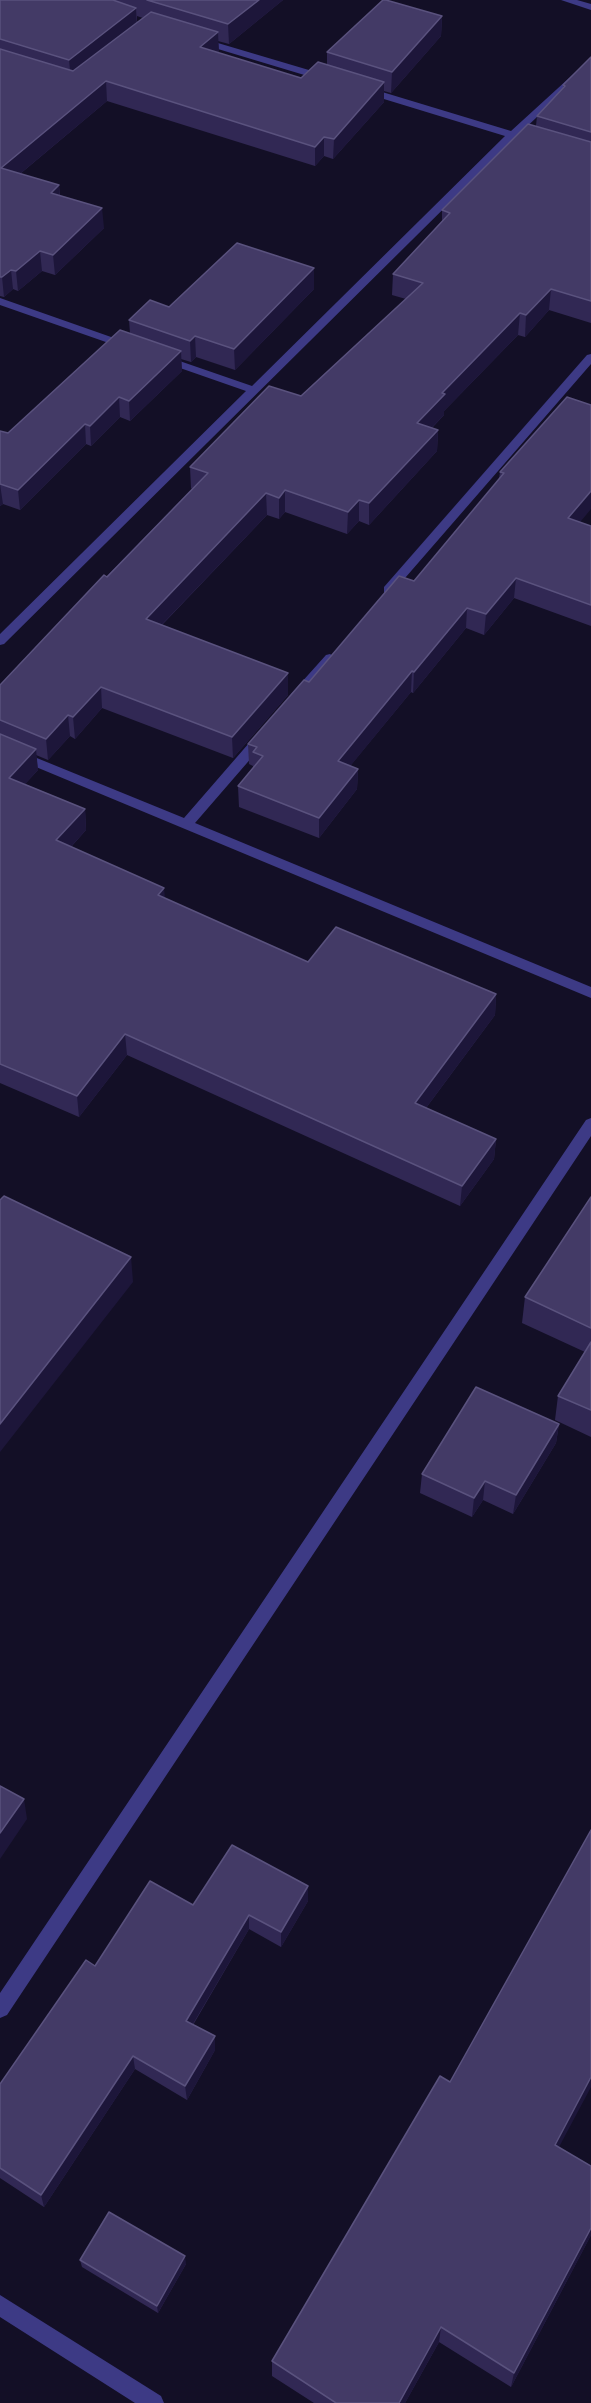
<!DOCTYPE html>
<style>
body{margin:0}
canvas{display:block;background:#130f26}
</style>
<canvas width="591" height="2403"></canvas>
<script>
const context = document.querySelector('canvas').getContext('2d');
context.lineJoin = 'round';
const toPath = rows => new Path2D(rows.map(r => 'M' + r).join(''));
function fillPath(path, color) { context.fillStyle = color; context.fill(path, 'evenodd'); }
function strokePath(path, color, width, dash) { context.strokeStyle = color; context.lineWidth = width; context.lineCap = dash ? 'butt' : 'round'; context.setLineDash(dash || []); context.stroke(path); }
const minor = toPath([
 [561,0,577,0,591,4,591,10,561,0],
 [201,38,329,76,330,78,321,80,198,43,196,41,201,38],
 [591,58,591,66,519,134,524,135,524,139,514,139,4,644,0,645,0,634,246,391,160,361,160,357,168,357,252,386,505,136,361,92,361,88,369,88,511,131,591,58],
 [0,298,131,344,133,346,127,349,123,348,0,305,0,298],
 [591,354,591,364,392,593,384,593,384,587,587,355,591,354],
 [330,654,336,658,334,661,301,700,291,700,290,697,291,694,326,655,330,654],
 [261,734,266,735,267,738,266,741,195,823,591,987,591,998,0,752,0,743,184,818,256,735,261,734],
 [591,1118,591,1136,7,2015,0,2018,0,1993,586,1120,591,1118],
 [0,2295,161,2396,164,2403,135,2403,0,2317,0,2295]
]);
const wall = toPath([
 [0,0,283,0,229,44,218,41,219,52,218,53,301,78,327,65,327,52,442,16,441,36,391,93,384,91,384,102,333,159,324,156,315,166,107,101,20,174,59,185,60,196,104,228,55,275,42,271,18,291,13,289,4,297,0,296],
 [137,16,143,18,137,22],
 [591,57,591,323,549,310,525,337,518,335,444,411,444,415,432,428,438,430,437,451,369,525,359,521,347,534,285,512,279,519,267,515,162,625,288,673,288,695,233,758,102,708,75,739,70,736,48,760,36,755,38,770,25,784,85,809,86,830,71,847,165,899,308,962,496,994,495,1015,426,1108,496,1139,494,1159,460,1206,127,1055,79,1117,0,1083,0,685,192,489,191,488,190,467,301,396,406,299,392,295,393,274,442,221,442,210,536,126,537,116,563,88,563,85],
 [314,289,235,370,196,357,191,362,181,359,182,371,130,421,120,417,91,446,86,444,20,510,3,504,0,506,0,431,8,433,130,333,129,320,169,307],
 [567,397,580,523,591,526,591,626,514,598,484,635,466,628,413,693,411,692,350,766,358,769,357,789,319,838,239,807,238,786,253,768,253,766,249,764,248,744,309,682,414,581,499,479,500,472],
 [591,1197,591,1437,555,1420,558,1396,585,1352,522,1323,525,1297],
 [559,1424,556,1443,513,1514,483,1500,472,1517,420,1493,422,1474],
 [308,1901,281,1947,249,1929,193,2025,215,2050,187,2100,135,2069,44,2207,0,2178,0,2084,95,1966,193,1905],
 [559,2147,591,2166,591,2235,511,2387,439,2342,405,2403,314,2403,272,2376,272,2361],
 [80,2260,186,2264,158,2313,82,2267]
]);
const shadedWall = toPath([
 [259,0,283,0,229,44,228,24],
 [136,8,137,27,71,80,69,60],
 [442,16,441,36,391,93,392,72],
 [218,32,219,52,200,67,200,47],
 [106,81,107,101,3,188,1,168],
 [384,82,384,102,333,159,334,139],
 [324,137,324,156,315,166,315,147],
 [59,185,60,205,51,193],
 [102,208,104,228,55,275,53,255],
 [40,251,42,271,18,291,16,271],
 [314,268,314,289,235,370,234,349],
 [11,270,13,289,4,297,2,277],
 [551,289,549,310,525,337,526,315],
 [520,313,518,335,444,411,444,415,416,444,417,423,442,393],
 [195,336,196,357,191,362,190,341],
 [181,351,182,371,130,421,129,401],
 [119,397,120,417,91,446,90,426],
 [85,424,86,444,20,510,18,490],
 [438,430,437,451,369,525,369,503],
 [0,484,3,504,0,506],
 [285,490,285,512,279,519,279,498],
 [591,491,591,509,566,539,568,518],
 [266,493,267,515,147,640,146,619],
 [359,500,359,521,347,534,348,512],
 [516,578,514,598,484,635,486,614],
 [467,608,466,628,413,693,414,672],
 [412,671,411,692,338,781,338,761],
 [288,673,288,695,233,758,232,737],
 [101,687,102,708,75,739,73,717],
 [68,715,70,736,48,760,46,739],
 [36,749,38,770,11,799,9,778],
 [358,769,357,789,319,838,319,818],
 [85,809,86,830,58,861,56,840],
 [164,888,166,909,158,895],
 [496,994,495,1015,414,1124,415,1103],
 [125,1034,127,1055,79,1117,77,1096],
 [496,1139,494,1159,460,1206,462,1186],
 [131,1257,133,1282,0,1452,0,1424],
 [559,1424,556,1443,513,1514,516,1495],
 [485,1481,483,1500,472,1517,474,1498],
 [24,1799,27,1819,0,1859,0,1833],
 [308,1886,308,1901,281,1947,281,1932],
 [249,1915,249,1929,187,2034,186,2021],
 [215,2036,215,2050,187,2100,185,2086],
 [133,2056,135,2069,44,2207,41,2195],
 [591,2077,591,2087,551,2162,555,2145],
 [591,2228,591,2235,511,2387,514,2373],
 [185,2256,186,2264,158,2313,157,2306],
 [441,2327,439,2342,405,2403,399,2403]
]);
const building = toPath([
 [0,0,113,0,136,8,69,60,0,39,0,0],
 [147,0,259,0,228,24,147,0],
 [383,0,386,0,442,16,392,72,327,52,383,0],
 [151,12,218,32,200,47,301,78,318,62,384,82,334,139,324,137,315,147,106,81,1,168,59,185,51,193,102,208,53,255,40,251,16,271,11,270,2,277,0,277,0,49,73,71,151,12],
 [591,57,591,132,537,116,565,86,563,85,591,57],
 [528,124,591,142,591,301,551,289,526,315,520,313,442,393,445,394,417,423,438,430,369,503,359,500,348,512,285,490,279,498,266,493,146,619,288,673,232,737,101,687,73,717,68,715,46,739,0,720,0,685,104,575,107,577,208,473,190,467,269,386,301,396,423,283,393,274,450,213,442,210,528,124],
 [237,243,314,268,234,349,195,336,190,341,129,320,150,300,169,307,237,243],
 [120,330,181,351,129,401,119,397,90,426,85,424,18,490,0,484,0,431,8,433,120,330],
 [567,397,591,405,591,491,568,518,591,526,591,605,516,578,486,614,467,608,414,672,412,671,338,761,358,769,319,818,238,786,263,756,253,752,257,747,248,744,304,680,309,682,399,576,414,581,504,473,500,472,567,397],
 [0,734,36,749,9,778,85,809,56,840,164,888,158,895,308,962,336,927,496,994,415,1103,496,1139,462,1186,125,1034,77,1096,0,1064,0,734],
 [4,1196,131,1257,0,1424,0,1200,4,1196],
 [591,1197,591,1328,525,1297,591,1197],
 [591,1342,591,1410,558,1396,591,1342],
 [476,1387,559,1424,516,1495,485,1481,474,1498,422,1474,476,1387],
 [0,1786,24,1799,0,1833,0,1786],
 [591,1830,591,2077,555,2145,591,2166,591,2228,514,2373,441,2327,399,2403,336,2403,272,2361,440,2076,450,2082,591,1830],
 [232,1845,308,1886,281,1932,249,1915,186,2021,215,2036,185,2086,133,2056,41,2195,0,2168,0,2084,86,1960,95,1966,150,1881,193,1905,232,1845],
 [109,2212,185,2256,157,2306,80,2260,109,2212]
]);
fillPath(minor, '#3d3a85');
fillPath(wall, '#312854');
fillPath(shadedWall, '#1d163a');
fillPath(building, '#433a66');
strokePath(building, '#5a527e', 1.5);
</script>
